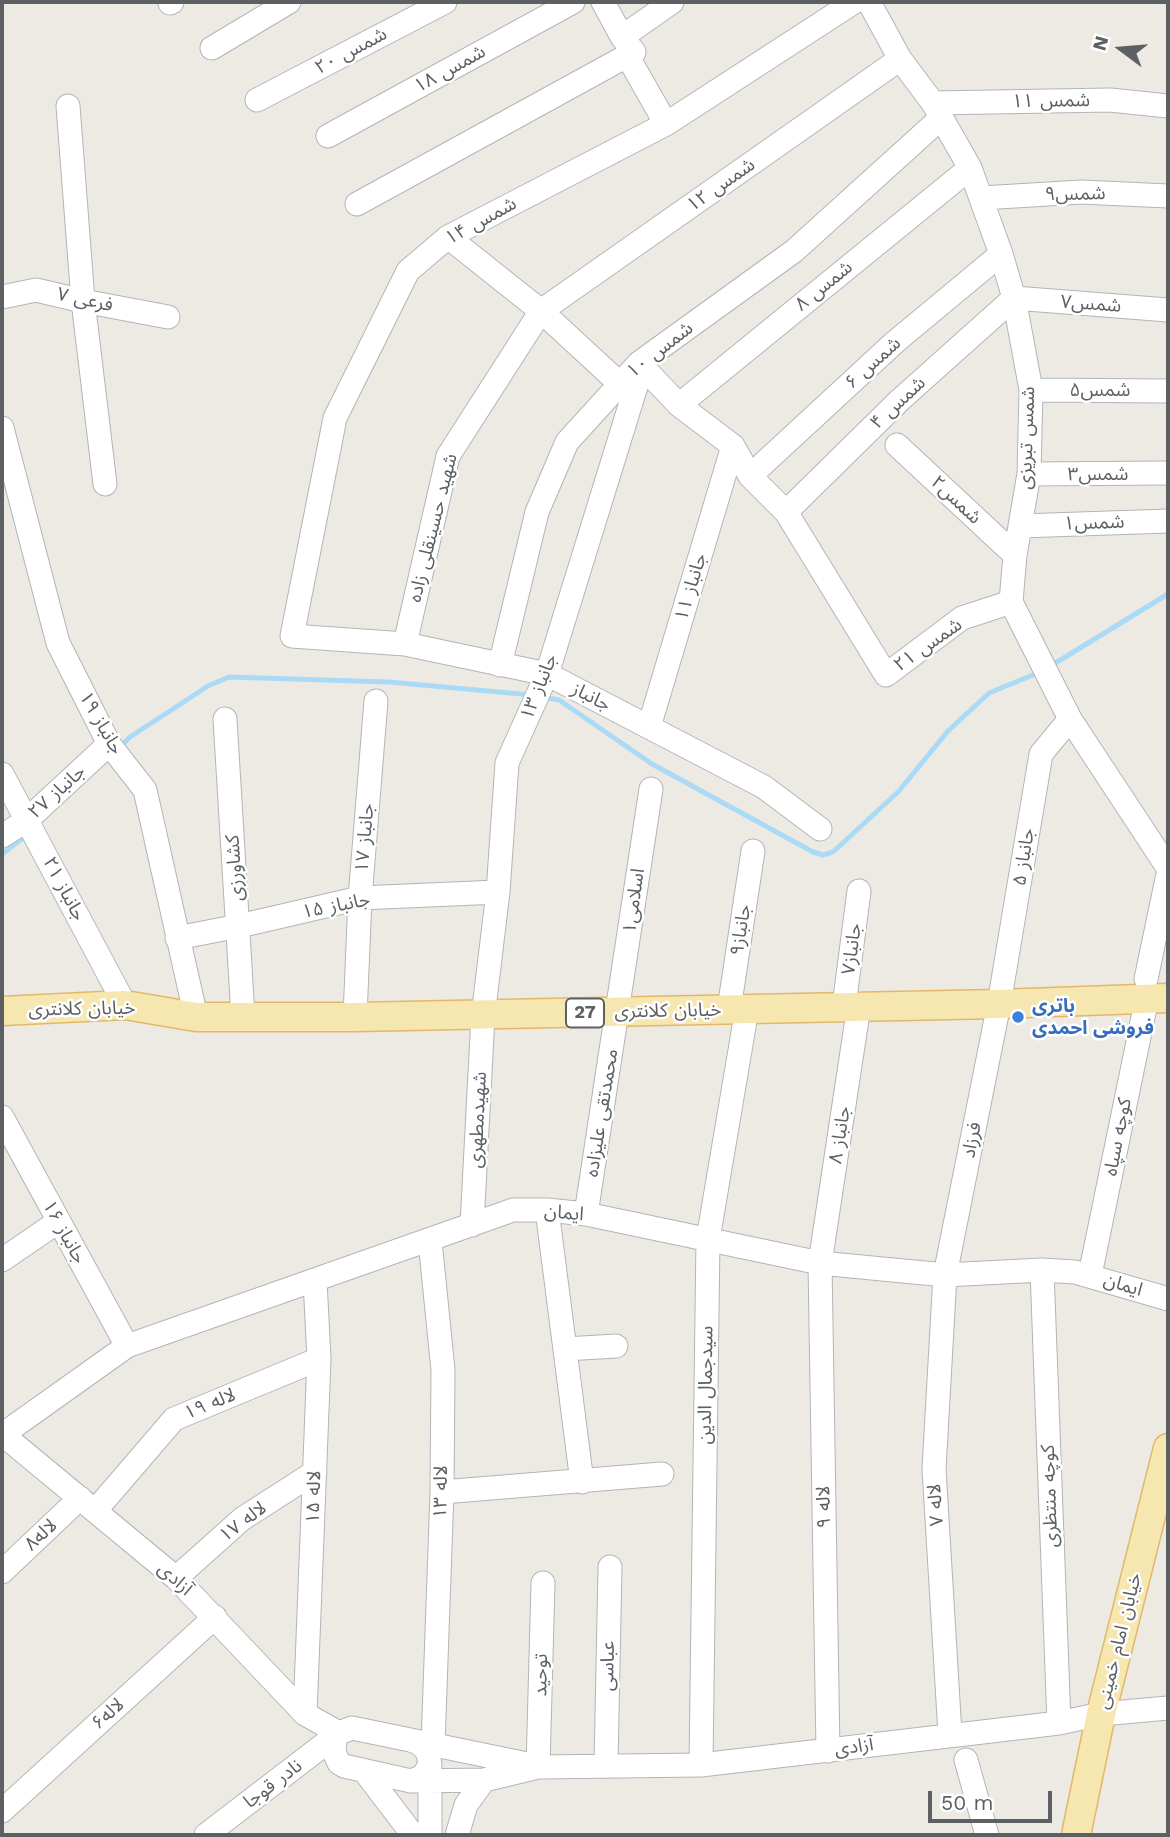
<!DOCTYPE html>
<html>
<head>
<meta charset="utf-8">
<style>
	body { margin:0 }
	#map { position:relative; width:1170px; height:1837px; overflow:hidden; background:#edeae4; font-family:"Work Sans",sans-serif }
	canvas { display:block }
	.frame { position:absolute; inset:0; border:4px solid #5c6063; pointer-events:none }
	.north { position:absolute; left:1086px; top:14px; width:70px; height:70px; -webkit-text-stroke:5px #fff; paint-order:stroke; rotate:286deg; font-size:19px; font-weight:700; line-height:28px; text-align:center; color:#5c6063 }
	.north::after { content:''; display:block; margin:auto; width:24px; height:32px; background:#5c6063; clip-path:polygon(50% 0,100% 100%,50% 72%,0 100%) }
	.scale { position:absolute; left:928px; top:1791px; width:124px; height:32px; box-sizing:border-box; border:4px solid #5c6063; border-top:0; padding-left:9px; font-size:21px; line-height:24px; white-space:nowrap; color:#5c6063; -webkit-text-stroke:5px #fff; paint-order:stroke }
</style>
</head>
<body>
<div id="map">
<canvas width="1170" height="1837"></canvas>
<div class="frame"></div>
<div class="north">N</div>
<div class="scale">50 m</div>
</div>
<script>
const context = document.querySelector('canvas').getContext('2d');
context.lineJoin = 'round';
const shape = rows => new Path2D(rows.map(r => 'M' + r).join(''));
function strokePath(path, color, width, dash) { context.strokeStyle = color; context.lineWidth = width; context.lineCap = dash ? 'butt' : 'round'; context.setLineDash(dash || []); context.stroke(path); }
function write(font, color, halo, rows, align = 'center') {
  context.font = font + ' "Work Sans","Noto Sans Arabic",sans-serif'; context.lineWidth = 5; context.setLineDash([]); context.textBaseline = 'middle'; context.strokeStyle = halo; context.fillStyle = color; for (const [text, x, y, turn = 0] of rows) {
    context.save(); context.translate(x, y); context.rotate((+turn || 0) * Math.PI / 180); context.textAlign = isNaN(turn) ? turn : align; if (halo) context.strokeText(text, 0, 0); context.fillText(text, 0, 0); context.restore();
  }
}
const stream = shape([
	[1049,667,1168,594],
	[541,697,559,700,652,764,813,852,823,855,833,852,898,792,948,731,989,693,1040,672],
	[119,748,130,737,208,686,229,677,389,682,532,695],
	[2,854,28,834]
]);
const minor = shape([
	[869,2,900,59,933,103,970,168,1001,254,1014,298,1031,390,1029,474,1015,555,1011,602,1070,719,1168,868],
	[170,3,172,2],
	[622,37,672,2],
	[212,48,289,2],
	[628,57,666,124],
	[257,100,445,2],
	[933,103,1110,100,1168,106],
	[68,106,83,301,105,484],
	[328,136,573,2],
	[982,198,1081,192,1168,196],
	[357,204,634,52,622,37,603,2],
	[448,237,541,311,619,383],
	[2,297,36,290,83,301,168,317],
	[639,363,679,405,733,446,750,476,786,512,886,675,962,618,1011,602],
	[1031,390,1168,391],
	[679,405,970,168],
	[2,428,58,643,109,744,145,790,196,1017],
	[897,445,1015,555],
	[1029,474,1168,473],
	[750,476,895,342,1001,254],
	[786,512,900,400,1014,298,1168,310],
	[1020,526,1168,521],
	[405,644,448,456,541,311,900,59],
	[500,665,537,512,567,442,639,363,794,251,941,118],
	[225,719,243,1016],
	[649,727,733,446],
	[2,774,125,1005],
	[820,829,764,787,547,674,405,644,292,636,335,418,408,271,448,237,666,124,854,2],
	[2,836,27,820,109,744],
	[177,938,239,926,360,898,498,892],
	[1146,979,1168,874],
	[844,1006,859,891],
	[729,1009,753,851],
	[355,1017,360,898,376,701],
	[2,1117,127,1346],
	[547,1210,582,1482],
	[586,1214,651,789],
	[472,1225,483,1016,498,892,507,763,547,674,642,367],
	[430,1241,443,1370,442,1492,433,1745],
	[2,1260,59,1221],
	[1042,1270,1059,1723],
	[1090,1275,1147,998],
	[565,1349,616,1346],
	[2,1434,176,1578,305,1714,339,1733,206,1835],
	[2,1435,127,1346,513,1210,547,1210,586,1214,820,1263,945,1275,1042,1270,1075,1272,1168,1299],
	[442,1492,662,1474],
	[95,1511,174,1419,319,1359],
	[2,1572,80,1498],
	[176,1578,242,1519,315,1472],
	[305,1714,319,1359,315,1280],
	[950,1734,934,1469,945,1275,999,1004,1041,754,1070,719],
	[413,1741,419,1743,428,1752,430,1765,423,1776,411,1781,344,1766,339,1763,334,1752,335,1739,339,1733,352,1728,532,1765],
	[828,1751,820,1263,859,1006],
	[966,1760,987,1835],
	[606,1765,610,1567],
	[701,1765,708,1239,747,1009],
	[538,1767,543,1583],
	[365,1772,413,1835],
	[411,1781,484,1780,538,1767,701,1765,1059,1723,1101,1714,1168,1708],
	[2,1811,215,1617],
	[430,1835,430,1768],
	[457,1835,466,1805,484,1780]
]);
const major = shape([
	[2,1011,125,1005,196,1017,355,1017,999,1004,1168,998],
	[1076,1835,1101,1714,1168,1448]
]);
const markers = [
	[1018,1017,7,"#3f7fe0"]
];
const shields = [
	[585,1013,38]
];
const shieldNames = [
	["27",585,1013]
];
const streetNames = [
	["شمس ۲۰",351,51,-28],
	["شمس ۱۸",450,69,-29],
	["شمس ۱۱",1051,101,-1],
	["شمس ۱۲",721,185,-35],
	["شمس۹",1075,194,-1],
	["شمس ۱۴",481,221,-29],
	["شمس ۸",824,286,-39],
	["فرعی ۷",85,300,12],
	["شمس۷",1091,304,4],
	["شمس ۱۰",660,350,-38],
	["شمس ۶",873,363,-42],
	["شمس۵",1100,390],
	["شمس ۴",898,403,-43],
	["شمس تبریزی",1027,438,-88],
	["شمس۳",1098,474],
	["شمس۲",956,500,43],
	["شمس۱",1094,523,-2],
	["شهید حسینقلی زاده",433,528,-76],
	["جانباز ۱۱",691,587,-73],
	["شمس ۲۱",928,645,-35],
	["جانباز ۱۳",539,687,-68],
	["جانباز",591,697,27],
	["جانباز ۱۹",101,723,60],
	["جانباز ۲۷",57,792,-42],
	["جانباز ۱۷",365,838,-85],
	["جانباز ۵",1024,857,-81],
	["کشاورزی",235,868,-94],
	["جانباز ۲۱",64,889,62],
	["اسلامی۱",634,901,-82],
	["جانباز ۱۵",336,906,-11],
	["جانباز۹",741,930,-81],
	["جانباز۷",852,949,-82],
	["خیابان کلانتری",82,1009,-1],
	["خیابان کلانتری",668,1011,-1],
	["محمدتقی علیزاده",602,1113,-81],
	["شهیدمطهری",478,1120,-87],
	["جانباز ۸",840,1135,-81],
	["کوچه سپاه",1118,1137,-79],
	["فرزاد",972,1140,-79],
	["ایمان",564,1213,5],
	["جانباز ۱۶",64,1232,61],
	["ایمان",1123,1285,17],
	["سیدجمال الدین",706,1385,-89],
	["لاله ۱۹",210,1404,-22],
	["لاله ۱۳",441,1492,-89],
	["کوچه منتظری",1050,1496,-92],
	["لاله ۱۵",314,1497,-88],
	["لاله ۷",936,1505,-94],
	["لاله ۹",824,1507,-91],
	["لاله ۱۷",243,1522,-37],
	["لاله۸",41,1535,-43],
	["آزادی",175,1579,42],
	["خیابان امام خمینی",1119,1641,-76],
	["عباسی",608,1666,-89],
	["توحید",541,1675,-89],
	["لاله۶",108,1714,-42],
	["آزادی",854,1747,-8],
	["نادر قوجا",273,1784,-37]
];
const shopNames = [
	["باتری",1032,1006],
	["فروشی احمدی",1032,1028]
];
strokePath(stream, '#abdaf6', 5);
strokePath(minor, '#b1b5b8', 25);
strokePath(major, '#e2b868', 31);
strokePath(minor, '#fff', 23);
strokePath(major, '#f6e6b0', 28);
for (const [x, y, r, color] of markers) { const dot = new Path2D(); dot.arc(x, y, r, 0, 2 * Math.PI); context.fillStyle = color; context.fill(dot); strokePath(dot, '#fff', 2.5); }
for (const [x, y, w] of shields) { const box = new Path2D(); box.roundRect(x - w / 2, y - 14.5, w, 29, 5); context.fillStyle = '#fff'; context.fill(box); strokePath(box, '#5c6063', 2); }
write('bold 18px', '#5c6063', null, shieldNames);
write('19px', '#5c6063', '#fff', streetNames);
write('bold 19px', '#366cbe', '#fff', shopNames, 'left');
</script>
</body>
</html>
